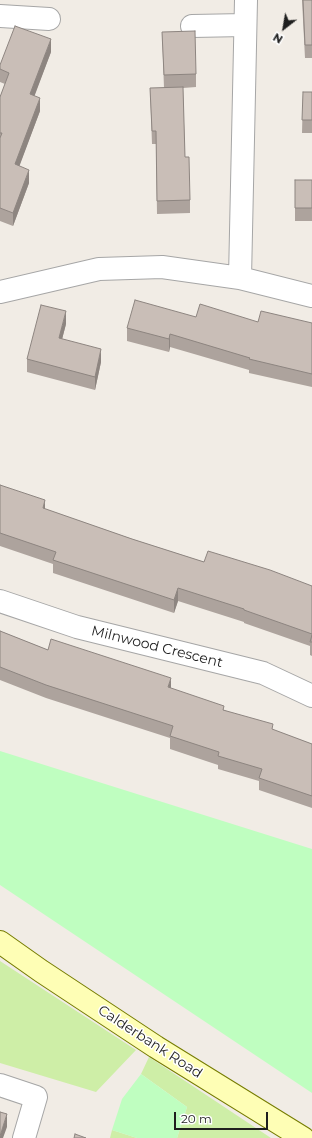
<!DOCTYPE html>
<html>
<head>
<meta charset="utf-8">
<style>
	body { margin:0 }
	#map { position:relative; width:312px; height:1138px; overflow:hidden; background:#f1ece5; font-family:Montserrat,sans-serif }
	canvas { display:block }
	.north { position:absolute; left:264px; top:8px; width:40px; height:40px; -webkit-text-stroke:3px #fff; paint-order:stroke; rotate:211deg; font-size:11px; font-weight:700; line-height:16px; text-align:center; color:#1f1f1f }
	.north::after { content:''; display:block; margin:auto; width:14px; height:18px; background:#1f1f1f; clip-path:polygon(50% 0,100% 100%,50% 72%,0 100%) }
	.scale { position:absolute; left:174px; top:1112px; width:94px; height:18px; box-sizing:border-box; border:2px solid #1f1f1f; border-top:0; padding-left:5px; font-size:12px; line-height:14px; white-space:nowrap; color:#1f1f1f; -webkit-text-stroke:3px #fff; paint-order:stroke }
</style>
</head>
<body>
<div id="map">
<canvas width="312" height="1138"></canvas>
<div class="north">N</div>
<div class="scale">20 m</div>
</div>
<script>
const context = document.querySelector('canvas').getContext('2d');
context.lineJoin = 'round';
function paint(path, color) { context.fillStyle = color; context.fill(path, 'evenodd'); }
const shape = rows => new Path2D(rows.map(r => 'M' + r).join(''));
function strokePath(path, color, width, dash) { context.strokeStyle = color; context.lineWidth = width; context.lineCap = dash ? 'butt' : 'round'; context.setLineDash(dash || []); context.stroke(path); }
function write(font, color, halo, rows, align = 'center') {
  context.font = font + ' Montserrat,sans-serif'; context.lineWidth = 3; context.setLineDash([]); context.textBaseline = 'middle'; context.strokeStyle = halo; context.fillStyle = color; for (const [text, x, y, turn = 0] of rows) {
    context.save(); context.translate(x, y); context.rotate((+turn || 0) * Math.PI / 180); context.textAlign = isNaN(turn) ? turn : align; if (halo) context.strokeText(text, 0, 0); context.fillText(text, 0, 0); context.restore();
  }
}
const grass = shape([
	[0,961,136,1050,96,1092,0,1063],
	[149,1057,271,1138,177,1138,187,1107,141,1074],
	[112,1130,137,1138,110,1138]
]);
const park = shape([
	[0,751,312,849,312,1093,0,885],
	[141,1074,187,1107,177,1138,137,1138,112,1130,122,1099]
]);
const street = shape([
	[0,16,49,19],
	[192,26,245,25],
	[240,278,246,0],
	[0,292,99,269,162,267,240,278,312,296],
	[0,601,77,627,263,673,312,696],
	[0,1085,36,1097,24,1138]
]);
const secondary = shape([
	[0,942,41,971,156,1047,303,1138]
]);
const wall = shape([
	[302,0,312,0,312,58,305,58],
	[162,32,196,74,196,87,183,88,185,157,190,200,190,213,157,214,156,144,152,144,150,88,164,88],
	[51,52,34,96,40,111,19,166,29,183,13,226,0,221,0,97,5,84,0,82,0,65],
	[303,92,312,92,312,133,302,133],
	[295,180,312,180,312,221,295,221],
	[196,317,258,322,312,323,312,387,249,373,249,370,170,347,169,352,127,341,127,328],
	[66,324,62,339,101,362,95,390,27,372,27,359],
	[0,485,45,509,132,539,204,562,312,586,312,656,310,655,310,646,244,623,244,622,178,601,174,613,53,573,53,564,0,546],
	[0,631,48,650,171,688,273,730,312,744,312,808,259,790,259,781,218,769,218,765,170,749,170,738,46,698,0,680]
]);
const shadedWall = shape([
	[51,39,51,52,30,108,30,94],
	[40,98,40,111,15,178,15,164],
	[29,170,29,183,13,226,13,213],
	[66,311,66,324,59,351,59,338],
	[170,334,170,347,169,352,169,339],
	[101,349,101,362,95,390,95,377],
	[45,500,45,514,43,508],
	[178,588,178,601,174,613,174,600],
	[171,678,171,691,168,687],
	[7,1114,7,1127,3,1138,0,1138,0,1136]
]);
const building = shape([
	[303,0,312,0,312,45,305,45,303,0],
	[15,26,51,39,30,94,40,98,15,164,29,170,13,213,0,208,0,138,2,133,0,133,0,97,9,73,0,69,0,65,15,26],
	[195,31,196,74,164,75,162,32,195,31],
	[183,87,185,157,189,157,190,200,157,201,156,131,152,131,150,88,183,87],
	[303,92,312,92,312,120,302,120,303,92],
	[295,180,312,180,312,208,295,208,295,180],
	[135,300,196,317,200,304,258,322,261,311,312,323,312,374,249,359,250,358,170,334,169,339,127,328,135,300],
	[41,305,66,311,59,338,101,349,95,377,27,359,41,305],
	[0,485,45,500,43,508,132,539,204,562,208,551,270,570,312,586,312,634,244,610,244,609,178,588,174,600,53,560,56,552,0,533,0,485],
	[0,631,48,650,51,639,171,678,168,687,224,706,223,710,273,724,272,729,312,744,312,796,259,778,262,769,218,756,219,752,170,736,173,726,46,685,0,667,0,631],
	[312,635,312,642,310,642,312,635],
	[0,1112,7,1114,0,1136,0,1112],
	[75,1134,86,1138,74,1138,75,1134]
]);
const streetNames = [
	["Milnwood Crescent",157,647,14],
	["Calderbank Road",150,1042,33]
];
paint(grass, '#ceeea7');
paint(park, '#bffec0');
strokePath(street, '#a6a6a6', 24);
strokePath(secondary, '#767c00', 24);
strokePath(street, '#fff', 22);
strokePath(secondary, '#fefeb5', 22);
paint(wall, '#ada39d');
paint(shadedWall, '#8d8580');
paint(building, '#c9beb7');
strokePath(building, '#8d8580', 1);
write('14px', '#1f1f1f', '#fff', streetNames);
</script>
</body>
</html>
